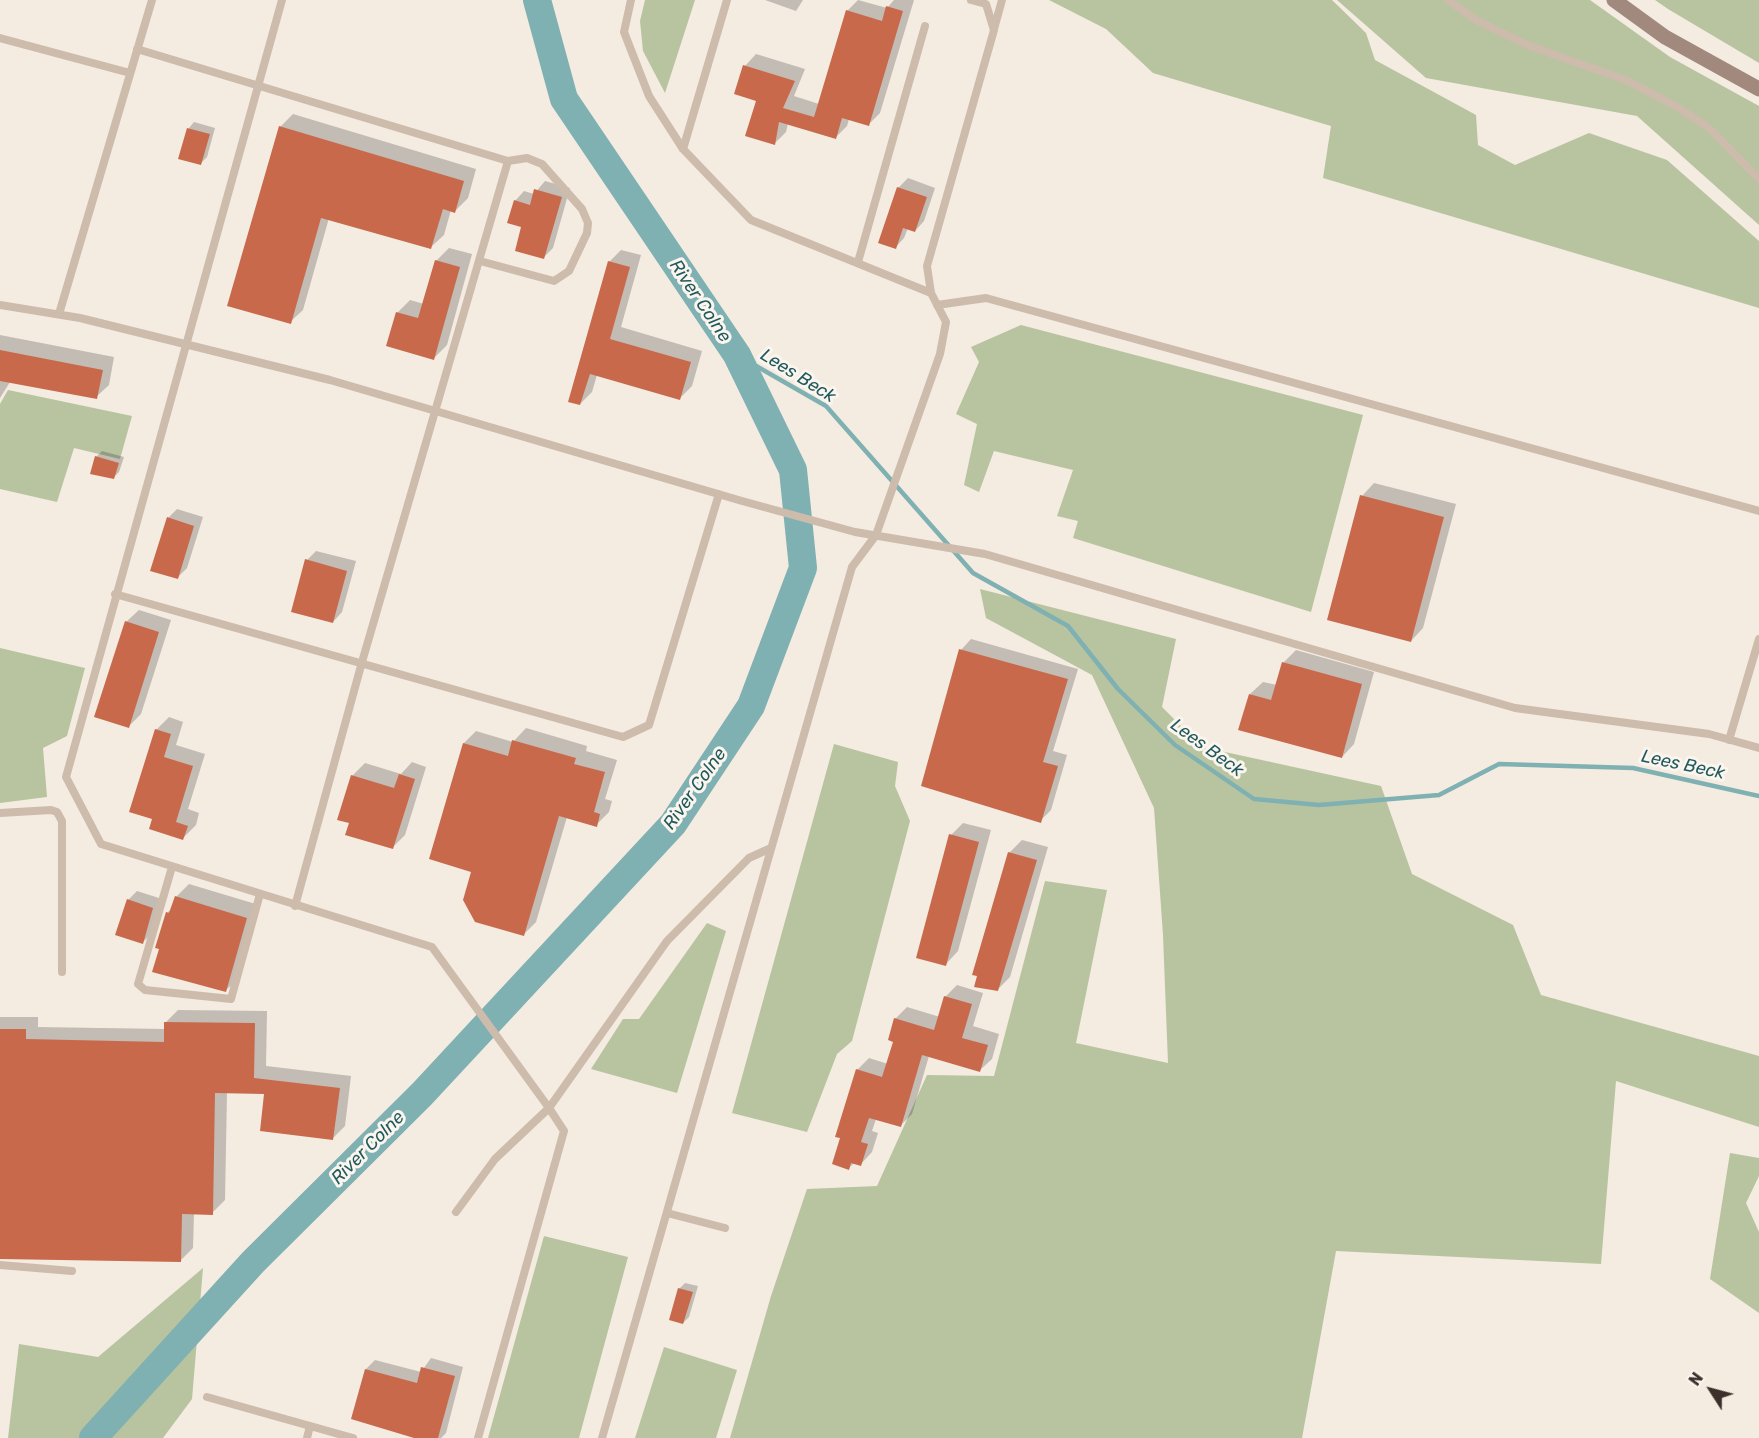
<!DOCTYPE html>
<html>
<head>
<meta charset="utf-8">
<style>
	body { margin:0 }
	#map { position:relative; width:1759px; height:1438px; overflow:hidden; background:#f4ebe1; font-family:Rubik,sans-serif }
	canvas { display:block }
	.north { position:absolute; left:1681px; top:1360px; width:60px; height:60px; -webkit-text-stroke:4px #fbf5ee; paint-order:stroke; rotate:306deg; font-size:16px; font-weight:700; line-height:24px; text-align:center; color:#3b302b }
	.north::after { content:''; display:block; margin:auto; width:21px; height:27px; background:#3b302b; clip-path:polygon(50% 0,100% 100%,50% 72%,0 100%) }
</style>
</head>
<body>
<div id="map">
<canvas width="1759" height="1438"></canvas>
<div class="north">N</div>
</div>
<script>
const context = document.querySelector('canvas').getContext('2d');
context.lineJoin = 'round';
function paint(path, color) { context.fillStyle = color; context.fill(path, 'evenodd'); }
const shape = rows => new Path2D(rows.map(r => 'M' + r).join(''));
function strokePath(path, color, width, dash) { context.strokeStyle = color; context.lineWidth = width; context.lineCap = dash ? 'butt' : 'round'; context.setLineDash(dash || []); context.stroke(path); }
function write(font, color, halo, rows, align = 'center') {
  context.font = font + ' Rubik,sans-serif'; context.lineWidth = 6; context.setLineDash([]); context.textBaseline = 'middle'; context.strokeStyle = halo; context.fillStyle = color; for (const [text, x, y, turn = 0] of rows) {
    context.save(); context.translate(x, y); context.rotate((+turn || 0) * Math.PI / 180); context.textAlign = isNaN(turn) ? turn : align; if (halo) context.strokeText(text, 0, 0); context.fillText(text, 0, 0); context.restore();
  }
}
const green = shape([
	[645,0,695,0,665,93,643,51,640,21],
	[1049,0,1332,0,1366,33,1375,60,1476,115,1478,145,1515,165,1589,133,1667,160,1759,241,1759,308,1323,178,1331,126,1153,73,1106,29],
	[1337,0,1590,0,1670,57,1759,106,1759,225,1637,116,1426,78],
	[1655,0,1759,0,1759,63,1668,9],
	[1021,325,1363,415,1311,612,1073,538,1078,521,1057,516,1073,470,994,451,979,492,964,485,977,424,956,414,979,362,971,347],
	[8,390,132,416,120,459,74,448,57,502,0,489,0,404],
	[980,589,1176,639,1162,707,1202,747,1381,786,1412,874,1513,925,1541,995,1759,1056,1759,1127,1616,1081,1601,1264,1336,1251,1302,1438,730,1438,771,1296,807,1189,877,1186,927,1075,994,1076,1045,881,1107,890,1076,1043,1168,1063,1163,935,1154,808,1092,675,986,618],
	[0,648,85,668,67,736,43,748,47,797,0,803],
	[834,744,898,762,895,786,910,821,852,1041,837,1054,807,1132,732,1113],
	[707,923,726,931,677,1093,591,1069,623,1019,639,1019],
	[1730,1153,1759,1158,1759,1176,1746,1203,1759,1232,1759,1313,1710,1279],
	[544,1236,628,1257,579,1438,488,1438],
	[203,1268,192,1399,163,1438,8,1438,19,1344,98,1357],
	[664,1347,737,1370,716,1438,635,1438]
]);
const shadow = shape([
	[765,0,803,0,796,11],
	[858,0,887,8,894,0,914,0,880,113,868,125,849,119,847,126,835,138,788,123,786,132,774,144,745,66,756,54,805,69,794,96,819,104,847,11],
	[293,114,476,169,468,198,455,211,451,210,444,235,431,247,329,218,303,310,290,322,280,127],
	[194,122,215,128,207,157,201,163,180,158,189,128],
	[908,178,935,188,924,221,915,231,908,228,904,238,895,248,898,188],
	[545,181,570,188,553,248,544,257,523,226,515,201,524,191,534,194],
	[449,248,472,254,447,345,434,358,397,313,410,300,424,304,436,261],
	[621,250,641,255,621,327,702,351,692,386,680,398,597,375,592,392,580,404,609,262],
	[0,335,114,357,109,385,96,397,10,382,0,398],
	[102,451,124,457,119,472,113,478,96,457],
	[1374,483,1456,504,1423,628,1411,641,1362,496],
	[177,509,203,517,187,568,177,578,168,518],
	[316,551,356,561,342,612,333,622,307,560],
	[139,610,171,620,141,714,128,727,126,622],
	[971,639,1078,669,1053,751,1067,755,1051,810,1040,821,961,650],
	[1296,650,1374,672,1354,744,1342,757,1250,694,1263,682,1277,685,1283,663],
	[169,717,183,722,176,745,205,754,188,809,199,813,196,825,183,838,154,818,156,730],
	[526,728,587,746,586,751,617,760,605,799,612,801,609,812,596,825,567,817,536,922,524,934,473,871,464,743,476,731,513,742],
	[412,762,426,767,405,835,392,848,352,776,365,763,401,774],
	[963,823,991,830,958,951,946,964,951,835],
	[1022,840,1048,847,1010,977,997,990,1009,853],
	[189,884,259,905,239,978,226,990,167,913,173,907,176,897],
	[137,891,162,899,152,933,143,942,128,900],
	[957,985,983,993,973,1026,999,1034,992,1059,980,1070,929,1056,912,1114,900,1126,876,1119,872,1131,878,1133,872,1152,861,1164,855,1162,849,1168,857,1070,869,1058,888,1064,894,1041,895,1019,907,1007,940,1017,945,997],
	[178,1010,267,1011,266,1066,351,1076,345,1126,333,1138,266,1092,227,1092,225,1200,212,1213,194,1213,193,1248,181,1260,0,1257,0,1017,38,1017,38,1027,166,1029,166,1022],
	[685,1283,698,1286,689,1317,683,1323,679,1289],
	[431,1358,463,1367,446,1433,441,1438,422,1438,366,1369,375,1360,421,1372]
]);
const stream = shape([
	[737,355,826,406,973,573,1068,626,1118,689,1175,745,1254,799,1319,805,1439,795,1499,764,1633,768,1759,796]
]);
const river = shape([
	[93,1438,253,1262,422,1094,673,824,751,706,803,568,793,470,737,355,564,99,537,0]
]);
const building = shape([
	[886,6,903,11,869,126,842,118,836,139,779,122,775,145,745,136,756,101,734,94,743,65,795,81,783,108,814,117,846,10,882,21],
	[279,126,464,181,455,213,443,209,431,249,321,218,291,324,227,306],
	[187,128,210,134,201,165,178,159],
	[897,187,927,197,915,232,903,228,896,249,878,243],
	[534,189,562,197,544,259,515,251,521,227,507,223,514,200,530,205],
	[435,260,460,267,434,360,386,346,396,312,418,318],
	[608,261,630,267,610,339,691,362,680,400,590,374,580,405,568,402],
	[0,350,103,370,97,399,0,381],
	[95,456,119,463,114,479,90,474],
	[1360,495,1444,517,1411,642,1327,620],
	[167,517,194,526,178,579,150,571],
	[305,559,347,571,333,623,291,612],
	[125,621,159,632,129,728,94,717],
	[959,649,1068,679,1043,762,1058,766,1041,823,921,786],
	[1282,662,1362,684,1342,758,1238,730,1249,694,1271,700],
	[155,729,171,734,164,757,193,766,176,822,188,826,183,840,149,829,152,819,129,812],
	[512,740,576,758,574,764,605,772,594,812,600,814,597,827,559,816,524,936,475,922,463,900,471,872,429,859,463,743,508,756],
	[399,774,415,779,393,849,345,835,349,823,337,820,351,775,394,788],
	[949,834,979,842,946,966,916,958],
	[1008,852,1037,860,998,991,974,987,977,976,972,975],
	[175,896,247,918,226,992,152,972,159,949,155,948,166,912,169,913],
	[127,899,153,908,143,944,115,935],
	[944,996,972,1004,962,1038,988,1045,980,1072,922,1055,901,1127,869,1118,861,1142,868,1144,861,1166,851,1163,849,1170,832,1164,840,1138,835,1137,856,1069,882,1077,893,1042,888,1040,894,1018,934,1030],
	[164,1022,255,1023,254,1078,340,1088,333,1140,260,1131,264,1094,215,1093,213,1215,182,1214,181,1262,0,1259,0,1029,26,1029,26,1039,164,1042],
	[678,1288,693,1292,683,1324,669,1320],
	[421,1367,455,1376,438,1438,414,1438,351,1419,365,1369,417,1383]
]);
const lane = shape([
	[282,0,66,777,101,844,432,947,549,1108,495,1159,456,1212],
	[1448,0,1476,20,1525,44,1628,81,1679,108,1709,128,1759,179],
	[994,29,1002,0],
	[0,38,130,73],
	[137,49,508,161,362,662,295,906],
	[683,149,727,0],
	[480,261,554,281,569,271,587,233,588,223,582,209,542,164,527,158,508,161],
	[858,262,925,26],
	[931,293,927,266,994,30,986,4,971,0],
	[0,305,80,318,330,380,742,501,855,532,985,554,1515,708,1709,734,1759,748],
	[937,305,986,298,1759,511],
	[59,314,152,0],
	[115,594,623,737,649,725,719,494],
	[1729,740,1759,639],
	[0,813,51,810,57,812,62,821,62,972],
	[172,867,138,984,145,990,231,999,260,894],
	[667,1213,725,1228],
	[0,1265,72,1271],
	[207,1397,353,1438],
	[307,1438,310,1426],
	[478,1438,564,1131,549,1108,667,941,749,858,771,848],
	[602,1438,852,567,876,535,940,354,946,322,931,293,751,220,683,149,649,96,624,32,631,0]
]);
const secondary = shape([
	[1614,0,1665,37,1759,89]
]);
const waterNames = [
	["River Colne",700,301,56],
	["Lees Beck",798,376,32],
	["Lees Beck",1207,748,36],
	["Lees Beck",1683,765,12],
	["River Colne",695,789,-55],
	["River Colne",368,1148,-45]
];
paint(green, '#b8c4a0');
paint(shadow, '#0003');
strokePath(stream, '#7fb0b2', 4.5);
strokePath(river, '#7fb0b2', 28);
paint(building, '#c8694b');
strokePath(lane, '#cdbbac', 8);
strokePath(secondary, '#a18a7d', 15);
write('italic 18px', '#1f5a5e', '#fbf5ee', waterNames);
</script>
</body>
</html>
